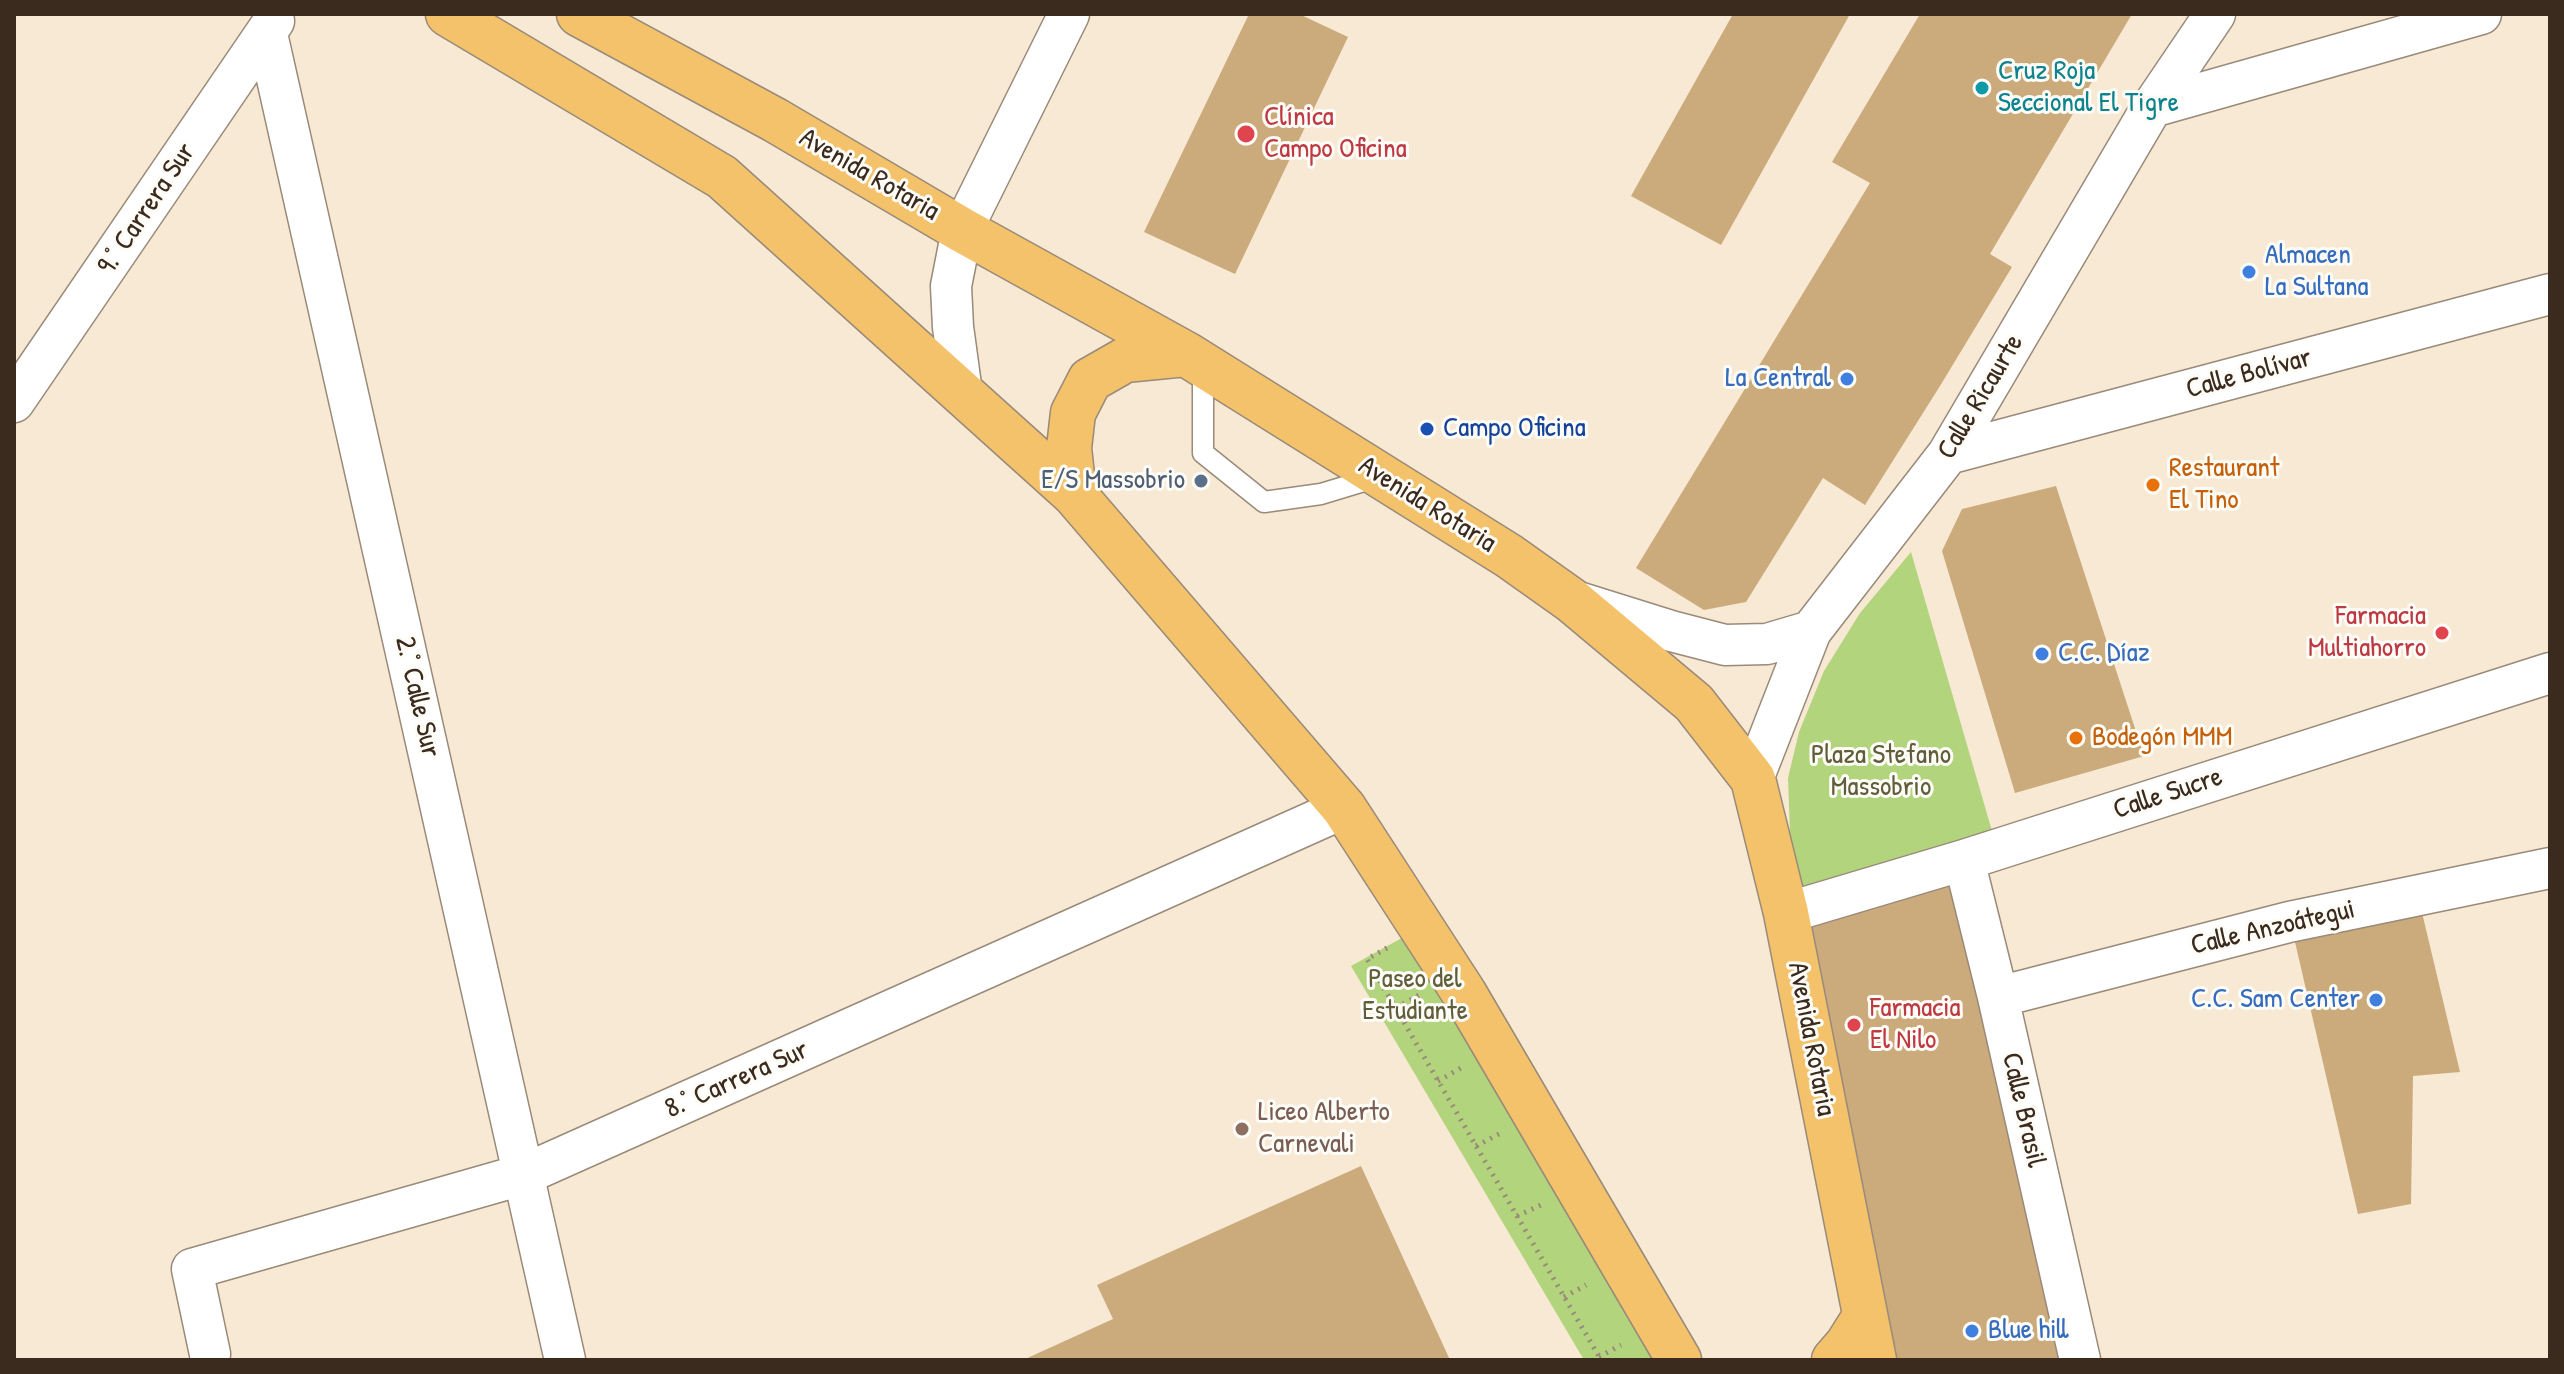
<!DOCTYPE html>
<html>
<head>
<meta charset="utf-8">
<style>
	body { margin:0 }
	#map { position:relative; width:2564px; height:1374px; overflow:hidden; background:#f7e9d4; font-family:"Patrick Hand",sans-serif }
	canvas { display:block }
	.frame { position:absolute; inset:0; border:16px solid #3b2a1e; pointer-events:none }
</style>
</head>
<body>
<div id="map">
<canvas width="2564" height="1374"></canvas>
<div class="frame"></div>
</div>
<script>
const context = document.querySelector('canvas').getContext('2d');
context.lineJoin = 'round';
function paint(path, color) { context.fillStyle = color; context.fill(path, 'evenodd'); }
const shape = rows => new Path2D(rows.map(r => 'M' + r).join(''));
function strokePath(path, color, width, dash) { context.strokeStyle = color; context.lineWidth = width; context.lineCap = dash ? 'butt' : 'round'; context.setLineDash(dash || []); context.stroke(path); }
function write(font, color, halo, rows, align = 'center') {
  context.font = font + ' "Patrick Hand",sans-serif'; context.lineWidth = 6; context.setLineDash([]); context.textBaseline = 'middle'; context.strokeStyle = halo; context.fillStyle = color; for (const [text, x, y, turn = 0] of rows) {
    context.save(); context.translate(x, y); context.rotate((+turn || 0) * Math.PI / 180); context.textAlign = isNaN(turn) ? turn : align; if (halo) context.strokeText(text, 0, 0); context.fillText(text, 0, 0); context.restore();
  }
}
const green = shape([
	[1911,552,1992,831,1804,890,1790,834,1788,778,1799,732,1824,671,1860,613],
	[1420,928,1672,1360,1584,1360,1351,966]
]);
const building = shape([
	[1249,14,1299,14,1348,37,1235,274,1144,232],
	[1733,14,1850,14,1721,245,1631,196],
	[1920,14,2132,14,1990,254,2012,267,1940,386,1865,505,1823,478,1746,602,1704,610,1636,568,1870,183,1832,162],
	[2056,486,2144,756,2015,793,1942,551,1962,509],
	[1956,874,2065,1360,1892,1360,1809,921],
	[2419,900,2460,1072,2413,1076,2411,1204,2358,1214,2292,929],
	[1361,1166,1450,1360,1023,1360,1113,1319,1097,1285]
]);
const path = shape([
	[1387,948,1367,959,1601,1360],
	[1396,1008,1419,995],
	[1438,1081,1461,1068],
	[1476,1146,1499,1134],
	[1517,1216,1541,1205],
	[1564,1297,1586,1285],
	[1599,1357,1621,1345]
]);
const service = shape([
	[1203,364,1203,453,1264,502,1321,494,1377,477]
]);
const minor = shape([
	[267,34,565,1360],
	[2152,107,2481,14],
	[962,393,953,327,951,286,962,230,1069,14],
	[14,402,274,21],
	[1948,454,2550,294],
	[1575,601,1671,631,1725,645,1767,644,1811,631],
	[1753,779,1811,631,1948,454,2152,107,2215,14],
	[1964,860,1998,997,2080,1360],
	[1786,913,1964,860,2550,673],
	[1998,997,2289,922,2550,868],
	[210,1354,192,1269,525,1174,1344,808]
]);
const trunk = shape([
	[448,14,722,177,1074,494,1344,808,1464,993,1679,1360],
	[579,14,775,120,962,230,1186,354,1509,556,1571,600,1694,703,1753,779,1786,913,1874,1360],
	[1074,494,1069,448,1073,413,1090,380,1125,360,1186,354],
	[1834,1360,1847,1345,1864,1318]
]);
const markers = [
	[1982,88,8,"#0f9aa8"],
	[1246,134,10,"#e0444e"],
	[2249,272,8,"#3f7fe0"],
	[1847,379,8,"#3f7fe0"],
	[1427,429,8,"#1a4fb4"],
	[1201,481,8,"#5c6f8a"],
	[2153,485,8,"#e8710a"],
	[2442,633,8,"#e0444e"],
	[2042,654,8,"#3f7fe0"],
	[2076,738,8,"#e8710a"],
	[2376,1000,8,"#3f7fe0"],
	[1854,1025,8,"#e0444e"],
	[1242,1129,8,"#8d6e63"],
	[1972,1331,8,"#3f7fe0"]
];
const cultureNames = [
	["Cruz Roja",1998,72],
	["Seccional El Tigre",1998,104]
];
const healthNames = [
	["Clínica",1264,118],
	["Campo Oficina",1264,150],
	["Farmacia",2426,617,"right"],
	["Multiahorro",2426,649,"right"],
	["Farmacia",1870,1009],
	["El Nilo",1870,1041]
];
const streetNames = [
	["Avenida Rotaria",869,175,30],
	["9.° Carrera Sur",147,209,-56],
	["Calle Bolívar",2249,374,-15],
	["Calle Ricaurte",1981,397,-59],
	["Avenida Rotaria",1427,505,32],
	["2.° Calle Sur",417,697,77],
	["Calle Sucre",2168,794,-18],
	["Calle Anzoátegui",2273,928,-13],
	["Avenida Rotaria",1811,1039,79],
	["8.° Carrera Sur",737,1080,-24],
	["Calle Brasil",2023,1110,77]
];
const shopNames = [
	["Almacen",2265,256],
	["La Sultana",2265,288],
	["La Central",1831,379,"right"],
	["C.C. Díaz",2058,654],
	["C.C. Sam Center",2360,1000,"right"],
	["Blue hill",1988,1331]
];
const transitNames = [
	["Campo Oficina",1443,429]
];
const foodNames = [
	["Restaurant",2169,469],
	["El Tino",2169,501],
	["Bodegón MMM",2092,738]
];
const serviceNames = [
	["E/S Massobrio",1185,481]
];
const parkNames = [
	["Plaza Stefano",1881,756],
	["Massobrio",1881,788],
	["Paseo del",1415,980],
	["Estudiante",1415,1012]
];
const educationNames = [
	["Liceo Alberto",1258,1113],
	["Carnevali",1258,1145]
];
paint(green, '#b2d47c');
paint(building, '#cbaa7c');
strokePath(service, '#998a79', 23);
strokePath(minor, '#998a79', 43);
strokePath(trunk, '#998a79', 47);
strokePath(path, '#998a79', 5, [2, 6]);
strokePath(service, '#fff', 20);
strokePath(minor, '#fff', 40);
strokePath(trunk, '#f3c26a', 44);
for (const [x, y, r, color] of markers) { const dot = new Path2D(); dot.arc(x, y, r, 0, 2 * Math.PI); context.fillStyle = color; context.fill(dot); strokePath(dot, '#fdfcf7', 3); }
write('28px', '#0d838f', '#fdfcf7', cultureNames, 'left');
write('28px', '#be3a42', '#fdfcf7', healthNames, 'left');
write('28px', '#3b2a1e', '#fdfcf7', streetNames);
write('28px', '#366cbe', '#fdfcf7', shopNames, 'left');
write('28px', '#164399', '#fdfcf7', transitNames, 'left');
write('28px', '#c56008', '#fdfcf7', foodNames, 'left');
write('28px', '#4e5e75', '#fdfcf7', serviceNames, 'right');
write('28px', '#5f5d3a', '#fdfcf7', parkNames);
write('28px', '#785e54', '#fdfcf7', educationNames, 'left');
</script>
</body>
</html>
